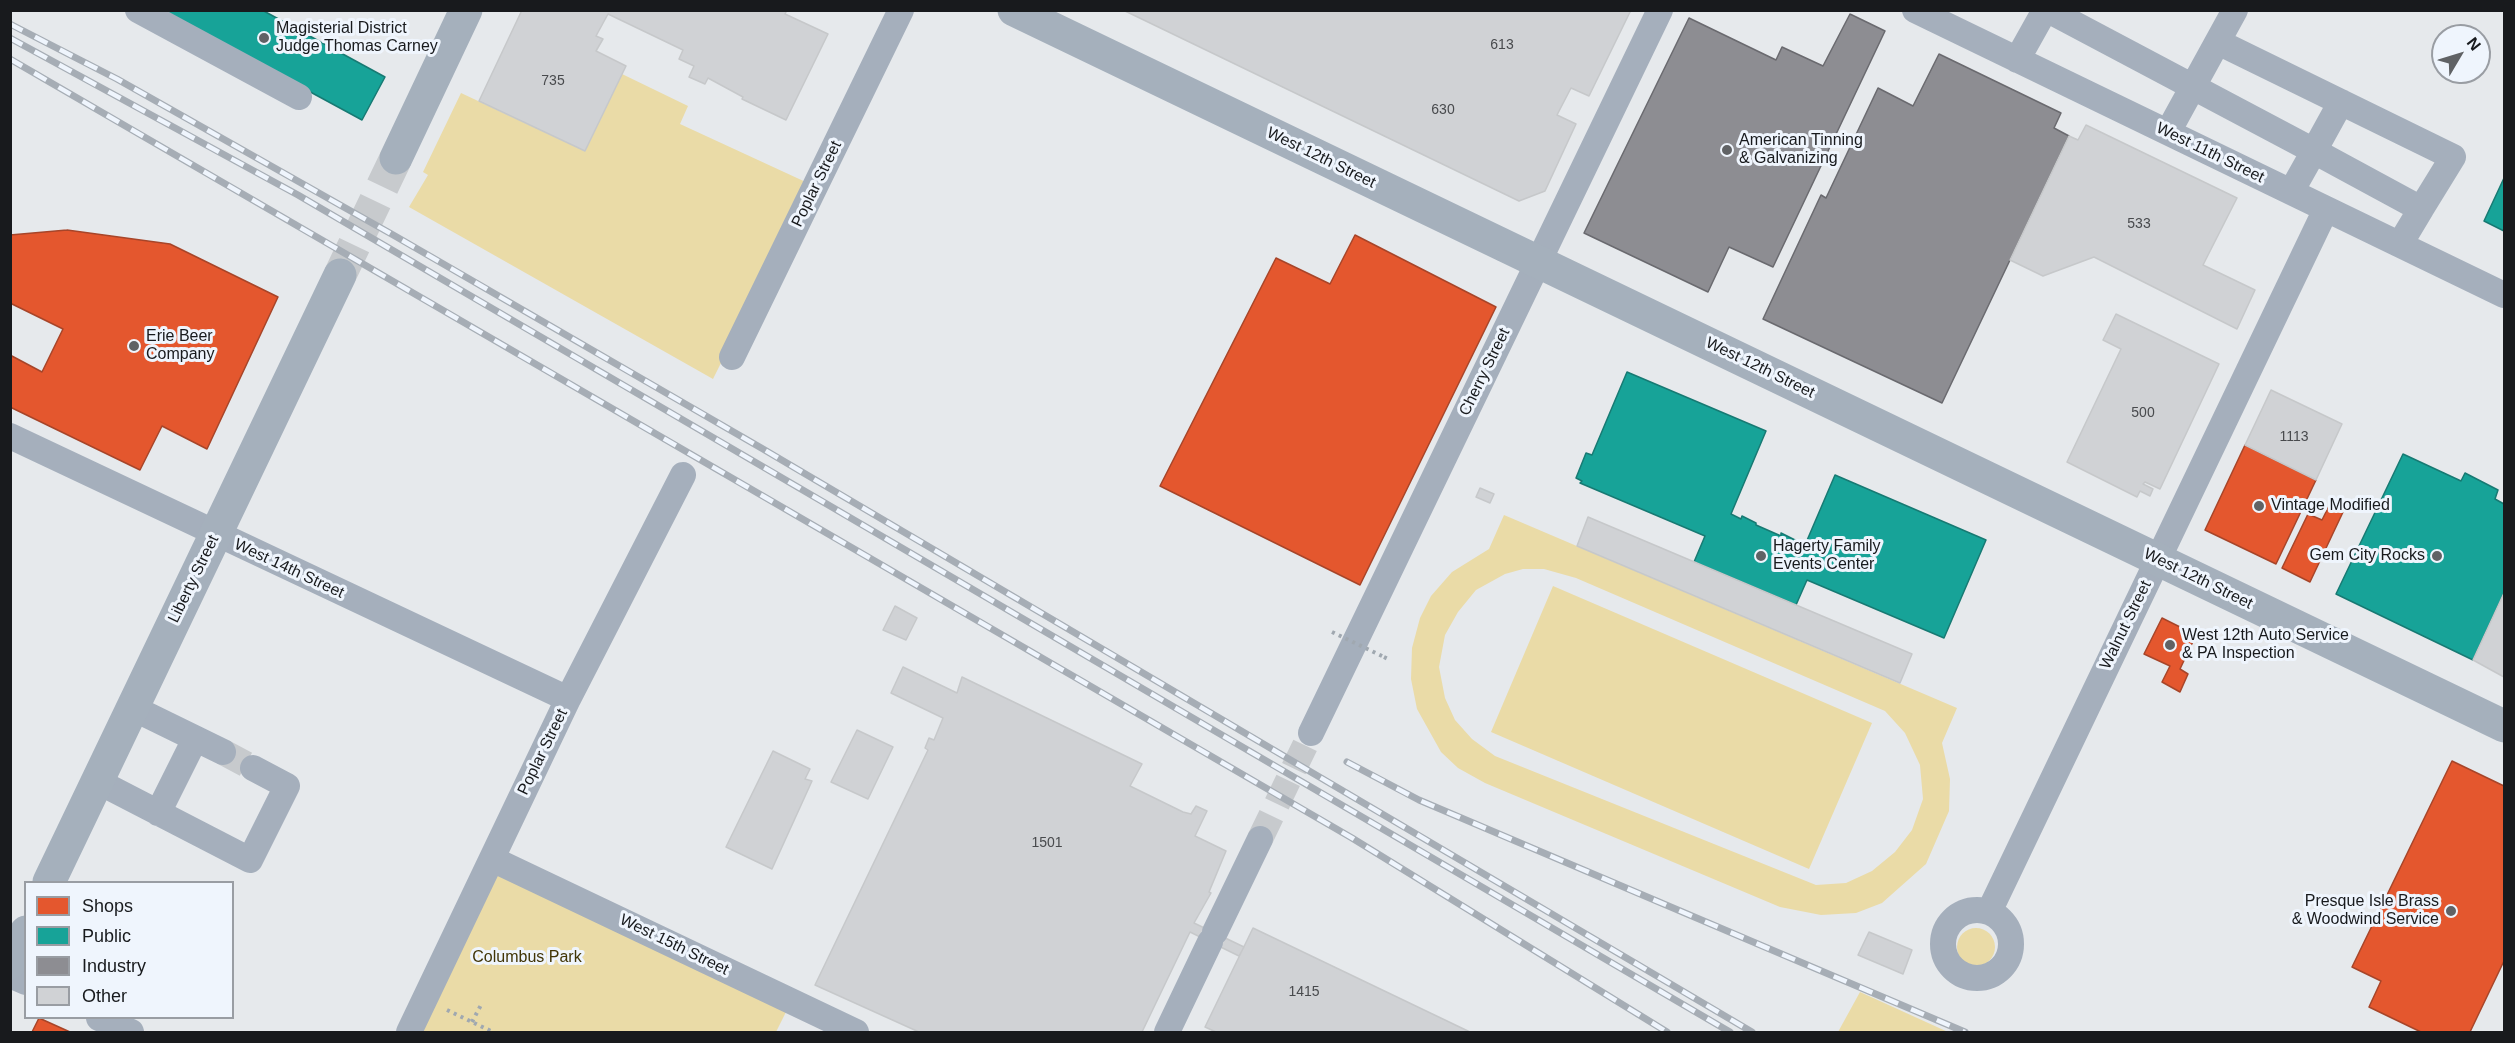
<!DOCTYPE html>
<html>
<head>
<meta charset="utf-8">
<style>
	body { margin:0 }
	#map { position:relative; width:2515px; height:1043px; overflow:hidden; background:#e6e9ec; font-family:Helvetica,sans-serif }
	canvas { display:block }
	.frame { position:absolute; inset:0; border:12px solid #181a1d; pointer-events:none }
	.legend { position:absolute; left:24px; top:881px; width:210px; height:138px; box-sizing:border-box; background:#eff5fd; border:2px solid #999da3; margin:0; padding:8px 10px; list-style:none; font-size:18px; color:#181a1d }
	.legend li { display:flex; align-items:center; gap:12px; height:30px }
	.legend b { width:30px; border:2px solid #999da3 }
	.north { position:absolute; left:2431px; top:24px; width:60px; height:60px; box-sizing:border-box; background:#eff5fd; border:2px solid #999da3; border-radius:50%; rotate:52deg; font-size:16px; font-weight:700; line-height:24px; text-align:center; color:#181a1d }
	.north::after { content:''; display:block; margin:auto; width:21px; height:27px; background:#606265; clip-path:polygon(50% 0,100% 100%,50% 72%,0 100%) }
</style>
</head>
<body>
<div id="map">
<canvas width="2515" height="1043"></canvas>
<div class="frame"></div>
<ul class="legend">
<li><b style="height:16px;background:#e4572e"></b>Shops</li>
<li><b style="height:16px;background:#17a398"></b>Public</li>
<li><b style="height:16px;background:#8d8d92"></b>Industry</li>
<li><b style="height:16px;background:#d0d2d5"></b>Other</li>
</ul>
<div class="north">N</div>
</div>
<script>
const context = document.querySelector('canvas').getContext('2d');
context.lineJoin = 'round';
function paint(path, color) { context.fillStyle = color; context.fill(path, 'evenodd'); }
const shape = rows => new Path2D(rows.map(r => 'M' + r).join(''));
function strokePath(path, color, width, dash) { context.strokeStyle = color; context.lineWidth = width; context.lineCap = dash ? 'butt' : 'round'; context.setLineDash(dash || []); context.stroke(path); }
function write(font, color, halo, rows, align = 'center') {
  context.font = font + ' Helvetica,sans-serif'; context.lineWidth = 6; context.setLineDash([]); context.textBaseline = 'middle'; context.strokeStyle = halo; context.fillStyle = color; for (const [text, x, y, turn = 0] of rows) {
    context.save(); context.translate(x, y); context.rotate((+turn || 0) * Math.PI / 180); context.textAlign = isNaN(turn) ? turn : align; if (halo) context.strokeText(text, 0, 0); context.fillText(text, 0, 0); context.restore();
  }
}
const green = shape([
	[622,74,688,106,680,124,810,184,713,379,409,207,428,175,423,172,461,93,585,151],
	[1504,515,1957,708,1942,743,1950,779,1949,811,1926,864,1882,903,1856,913,1821,915,1780,907,1485,783,1458,768,1441,752,1417,709,1411,679,1412,648,1420,618,1431,596,1452,572,1489,549],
	[1523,569,1544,569,1576,578,1885,711,1905,733,1920,765,1923,799,1912,830,1895,852,1872,871,1846,883,1816,885,1495,756,1472,739,1455,720,1445,698,1439,667,1445,635,1458,612,1476,590,1505,574],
	[1553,586,1872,723,1809,869,1491,732],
	[492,859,791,1002,776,1032,409,1032],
	'1957 947a19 19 0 1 1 38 0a19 19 0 1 1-38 0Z',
	[1860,992,1948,1032,1838,1032]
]);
const shops = shape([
	[67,230,170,244,278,297,207,449,162,426,140,470,10,407,10,355,42,372,63,329,10,303,10,235,67,230],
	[1355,235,1496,307,1360,585,1160,486,1276,258,1330,284,1355,235],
	[2245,445,2316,480,2276,564,2205,530,2245,445],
	[2330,504,2344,510,2310,582,2282,568,2308,514,2322,520,2330,504],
	[2162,618,2196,635,2180,669,2188,674,2180,692,2162,682,2170,666,2144,654,2162,618],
	[2452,761,2504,786,2504,961,2470,1032,2421,1032,2369,1007,2381,981,2352,967,2452,761],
	[39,1018,70,1032,32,1032,39,1018]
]);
const public = shape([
	[262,10,385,77,362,120,161,11,262,10],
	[2504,178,2504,231,2484,221,2504,178],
	[1627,372,1766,431,1731,514,1741,519,1742,516,1756,523,1756,525,1781,536,1781,533,1805,545,1835,475,1986,540,1944,638,1807,580,1796,605,1694,562,1705,536,1580,483,1582,481,1576,478,1586,453,1592,455,1627,372],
	[2403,454,2461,481,2465,473,2498,490,2495,499,2504,504,2504,593,2473,660,2336,594,2403,454]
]);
const industry = shape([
	[1850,14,1885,31,1773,267,1729,247,1708,292,1584,233,1689,18,1776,60,1782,47,1823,66,1850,14],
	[1939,54,2061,113,2054,128,2069,136,1942,403,1763,319,1821,195,1826,198,1878,88,1913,106,1939,54]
]);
const building = shape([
	[522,10,787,10,785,14,828,34,786,120,742,99,743,97,708,78,705,84,689,77,694,66,679,59,683,50,608,14,596,36,603,39,596,51,626,66,585,151,479,101,522,10],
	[1123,10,1631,10,1589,96,1571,88,1557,115,1576,124,1545,191,1519,201,1123,10],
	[2086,125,2237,198,2203,265,2255,290,2237,329,2094,257,2043,276,2010,260,2069,136,2078,140,2086,125],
	[2116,314,2219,364,2160,489,2145,482,2143,484,2153,489,2150,496,2140,491,2137,497,2067,462,2121,349,2103,340,2116,314],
	[2271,390,2342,424,2316,480,2245,445,2271,390],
	[1480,488,1494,494,1490,503,1476,497,1480,488],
	[1588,517,1912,654,1900,683,1577,546,1588,517],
	[2504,593,2504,677,2473,660,2504,593],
	[895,606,917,618,906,640,883,630,895,606],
	[903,667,957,693,962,677,1142,764,1130,786,1183,812,1191,814,1196,806,1207,811,1195,836,1226,851,1209,892,1211,893,1194,923,1244,947,1239,956,1190,932,1142,1032,919,1032,815,985,928,750,925,748,929,738,934,740,943,718,891,693,903,667],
	[857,730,893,747,868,799,831,782,857,730],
	[773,751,810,769,805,779,812,781,772,869,726,847,773,751],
	[1253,928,1470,1032,1216,1032,1205,1027,1253,928],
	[1869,932,1912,950,1903,974,1858,955,1869,932]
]);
const minorTunnel = shape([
	[223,752,253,768],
	[1260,839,1311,733]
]);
const majorTunnel = shape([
	[340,275,396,158]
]);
const path = shape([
	[1384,657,1390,660],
	[447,1010,493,1032],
	[472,1022,482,1003]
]);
const minor = shape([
	[138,10,299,97],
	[1915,10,2504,295],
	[2048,10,2314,151,2291,192],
	[2218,42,2453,157,2421,209],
	[2017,60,2045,10],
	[2341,102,2314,151,2421,209,2400,244],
	[2168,132,2235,10],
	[732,357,901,10],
	[10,436,568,699],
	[133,708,223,752],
	[1311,733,1660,10],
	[97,781,250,860,287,786,253,768],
	[158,813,195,739],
	[492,859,856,1032],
	'1943 944a34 34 0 1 1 68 0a34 34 0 1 1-68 0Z',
	[1989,912,2326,209],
	[1215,932,1260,839],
	[10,975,26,982],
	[99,1018,131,1032],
	[409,1032,568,699,683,475],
	[1167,1032,1210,942]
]);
const major = shape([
	[1014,10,2504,726],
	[396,158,466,10],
	[49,882,340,275],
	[10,963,26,932]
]);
const rail = shape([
	[10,24,117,79,395,236,763,449,1752,1032],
	[10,38,298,195,1730,1032],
	[10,59,1352,838,1667,1032],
	[1347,762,1419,800,1965,1032]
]);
const pathBridge = shape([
	[1332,632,1384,657]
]);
const markers = [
	[264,38,6,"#606265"],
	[1727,150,6,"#606265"],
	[134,346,6,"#606265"],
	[2259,506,6,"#606265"],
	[1761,556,6,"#606265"],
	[2437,556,6,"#606265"],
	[2170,645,6,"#606265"],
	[2451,911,6,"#606265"]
];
const numberNames = [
	["613",1502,45],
	["735",553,81],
	["630",1443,110],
	["533",2139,224],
	["500",2143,413],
	["1113",2294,437],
	["1501",1047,843],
	["1415",1304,992]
];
const poiNames = [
	["Magisterial District",276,29],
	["Judge Thomas Carney",276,47],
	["American Tinning",1739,141],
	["& Galvanizing",1739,159],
	["Erie Beer",146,337],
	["Company",146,355],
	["Vintage Modified",2271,506],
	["Hagerty Family",1773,547],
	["Events Center",1773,565],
	["Gem City Rocks",2425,556,"right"],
	["West 12th Auto Service",2182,636],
	["& PA Inspection",2182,654],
	["Presque Isle Brass",2439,902,"right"],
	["& Woodwind Service",2439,920,"right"]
];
const streetNames = [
	["West 11th Street",2210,153,26],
	["West 12th Street",1321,158,26],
	["Poplar Street",817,184,-64],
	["West 12th Street",1760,368,26],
	["Cherry Street",1485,372,-64],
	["West 14th Street",289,569,25],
	["Liberty Street",194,579,-64],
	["West 12th Street",2198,579,26],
	["Walnut Street",2126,625,-64],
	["Poplar Street",543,752,-64],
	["West 15th Street",674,945,26]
];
const parkNames = [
	["Columbus Park",527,958]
];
paint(green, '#eadba7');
paint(shops, '#e4572e');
strokePath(shops, '#a74529', 1.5);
paint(public, '#17a398');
strokePath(public, '#177a73', 1.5);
paint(industry, '#8d8d92');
strokePath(industry, '#6a6a6f', 1.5);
paint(building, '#d0d2d5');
strokePath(building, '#c6c8ca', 1.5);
strokePath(minorTunnel, '#c7cacd', 26, [26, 13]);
strokePath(majorTunnel, '#c7cacd', 33, [33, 16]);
strokePath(path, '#a0a8b0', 4, [3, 4.5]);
strokePath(minor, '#a5afbc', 26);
strokePath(major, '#a5b0bc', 33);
strokePath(rail, '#a6adb5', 7);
strokePath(rail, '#eff5fd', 4.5, [14]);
strokePath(pathBridge, '#a0a8b0', 4, [3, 4.5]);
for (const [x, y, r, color] of markers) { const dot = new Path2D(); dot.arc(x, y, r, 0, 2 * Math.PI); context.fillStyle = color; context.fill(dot); strokePath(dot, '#eff5fd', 2); }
write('14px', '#484a4d', null, numberNames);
write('16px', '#181a1d', '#eff5fd', poiNames, 'left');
write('16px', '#181a1d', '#eff5fd', streetNames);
write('16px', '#413506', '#eff5fd', parkNames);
</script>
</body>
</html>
